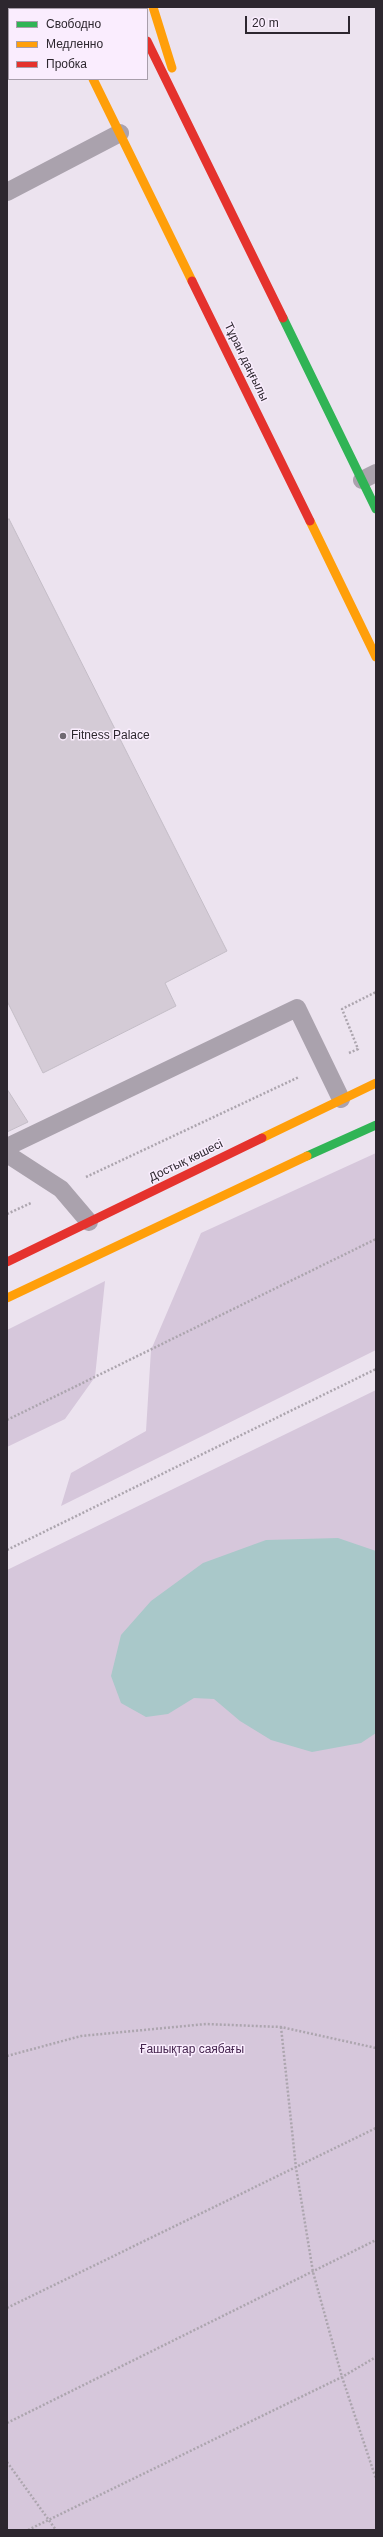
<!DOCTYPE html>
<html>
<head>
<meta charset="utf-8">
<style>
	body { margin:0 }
	#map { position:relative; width:383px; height:2537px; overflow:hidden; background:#ece3ef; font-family:Helvetica,sans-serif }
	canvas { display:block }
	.frame { position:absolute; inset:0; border:8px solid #2d272f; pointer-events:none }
	.legend { position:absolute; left:8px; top:8px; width:140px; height:72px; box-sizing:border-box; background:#faedfe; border:1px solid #a89eab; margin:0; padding:5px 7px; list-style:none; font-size:12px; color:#2d272f }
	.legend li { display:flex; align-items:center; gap:8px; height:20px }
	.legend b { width:20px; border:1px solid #a89eab }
	.scale { position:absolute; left:245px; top:16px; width:105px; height:18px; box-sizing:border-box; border:2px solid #2d272f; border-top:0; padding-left:5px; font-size:12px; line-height:14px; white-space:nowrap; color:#2d272f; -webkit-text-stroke:3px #faedfe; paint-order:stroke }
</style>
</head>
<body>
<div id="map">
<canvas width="383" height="2537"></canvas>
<div class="frame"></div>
<ul class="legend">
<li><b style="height:5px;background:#30b455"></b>Свободно</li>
<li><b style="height:5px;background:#ff9f0a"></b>Медленно</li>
<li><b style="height:5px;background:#e5322d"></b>Пробка</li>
</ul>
<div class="scale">20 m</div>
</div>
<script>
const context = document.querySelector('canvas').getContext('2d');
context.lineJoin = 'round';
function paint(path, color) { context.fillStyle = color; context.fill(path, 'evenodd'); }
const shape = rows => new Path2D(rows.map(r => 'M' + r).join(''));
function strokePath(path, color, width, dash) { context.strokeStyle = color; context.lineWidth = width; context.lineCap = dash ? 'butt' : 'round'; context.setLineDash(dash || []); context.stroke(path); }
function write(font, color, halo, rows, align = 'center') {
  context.font = font + ' Helvetica,sans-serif'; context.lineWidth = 3; context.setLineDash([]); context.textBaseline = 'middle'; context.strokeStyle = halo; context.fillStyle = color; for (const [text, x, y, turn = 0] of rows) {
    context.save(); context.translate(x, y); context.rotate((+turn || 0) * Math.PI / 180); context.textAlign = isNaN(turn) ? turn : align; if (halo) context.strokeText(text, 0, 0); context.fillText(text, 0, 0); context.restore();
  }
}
const green = shape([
	[376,1153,376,1350,61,1506,71,1473,146,1431,151,1350,201,1233],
	[105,1281,95,1377,65,1419,7,1447,7,1330],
	[376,1390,376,2530,7,2530,7,1570]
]);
const water = shape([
	[338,1538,376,1551,376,1733,361,1743,312,1752,271,1740,240,1721,214,1699,194,1698,168,1714,146,1717,121,1703,111,1676,121,1635,151,1601,203,1563,266,1540]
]);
const building = shape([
	[9,519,227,951,165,983,176,1006,43,1073,7,1001,7,520,9,519],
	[7,1089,28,1122,7,1132,7,1089]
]);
const path = shape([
	[349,1053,358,1049,342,1009,376,992],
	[86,1177,299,1077],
	[7,1214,31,1203],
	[7,1420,376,1239],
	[7,1550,376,1369],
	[281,2027,296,2168,313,2272,342,2377,376,2479],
	[7,2056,81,2036,206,2024,281,2027,376,2048],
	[7,2308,376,2128],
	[7,2423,376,2240],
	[7,2462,56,2530],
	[28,2530,342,2377,376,2357]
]);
const lane = shape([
	[7,192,120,133],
	[362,480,376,473],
	[7,1147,297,1008,341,1099],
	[7,1154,61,1189,89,1222]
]);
const fast = shape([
	[51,7,53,9],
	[283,318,376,509],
	[307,1156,376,1125]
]);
const slow = shape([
	[131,7,131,9],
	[153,7,172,68],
	[93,79,192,281],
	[310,521,376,657],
	[262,1138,376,1083],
	[7,1298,307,1156]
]);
const jam = shape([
	[147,41,283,318],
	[192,281,310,521],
	[7,1262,262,1138]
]);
const markers = [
	[63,736,4,"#706972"]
];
const streetNames = [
	["Тұран даңғылы",246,362,64],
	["Достық көшесі",186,1161,-26]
];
const poiNames = [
	["Fitness Palace",71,736]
];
const parkNames = [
	["Ғашықтар саябағы",192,2050]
];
paint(green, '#d6c7db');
paint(water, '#a9c8c9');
paint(building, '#d4cbd6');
strokePath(building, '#c4bdc7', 1);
strokePath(path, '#aca5ae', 2.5, [2, 2]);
strokePath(lane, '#aaa2ad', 18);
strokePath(fast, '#30b455', 9);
strokePath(slow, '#ff9f0a', 9);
strokePath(jam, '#e5322d', 9);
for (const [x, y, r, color] of markers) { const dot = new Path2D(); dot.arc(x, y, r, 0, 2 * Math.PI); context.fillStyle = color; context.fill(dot); strokePath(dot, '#faedfe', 1.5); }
write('12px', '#2d272f', '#faedfe', streetNames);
write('12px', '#2d272f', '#faedfe', poiNames, 'left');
write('12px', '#45254e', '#faedfe', parkNames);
</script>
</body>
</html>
